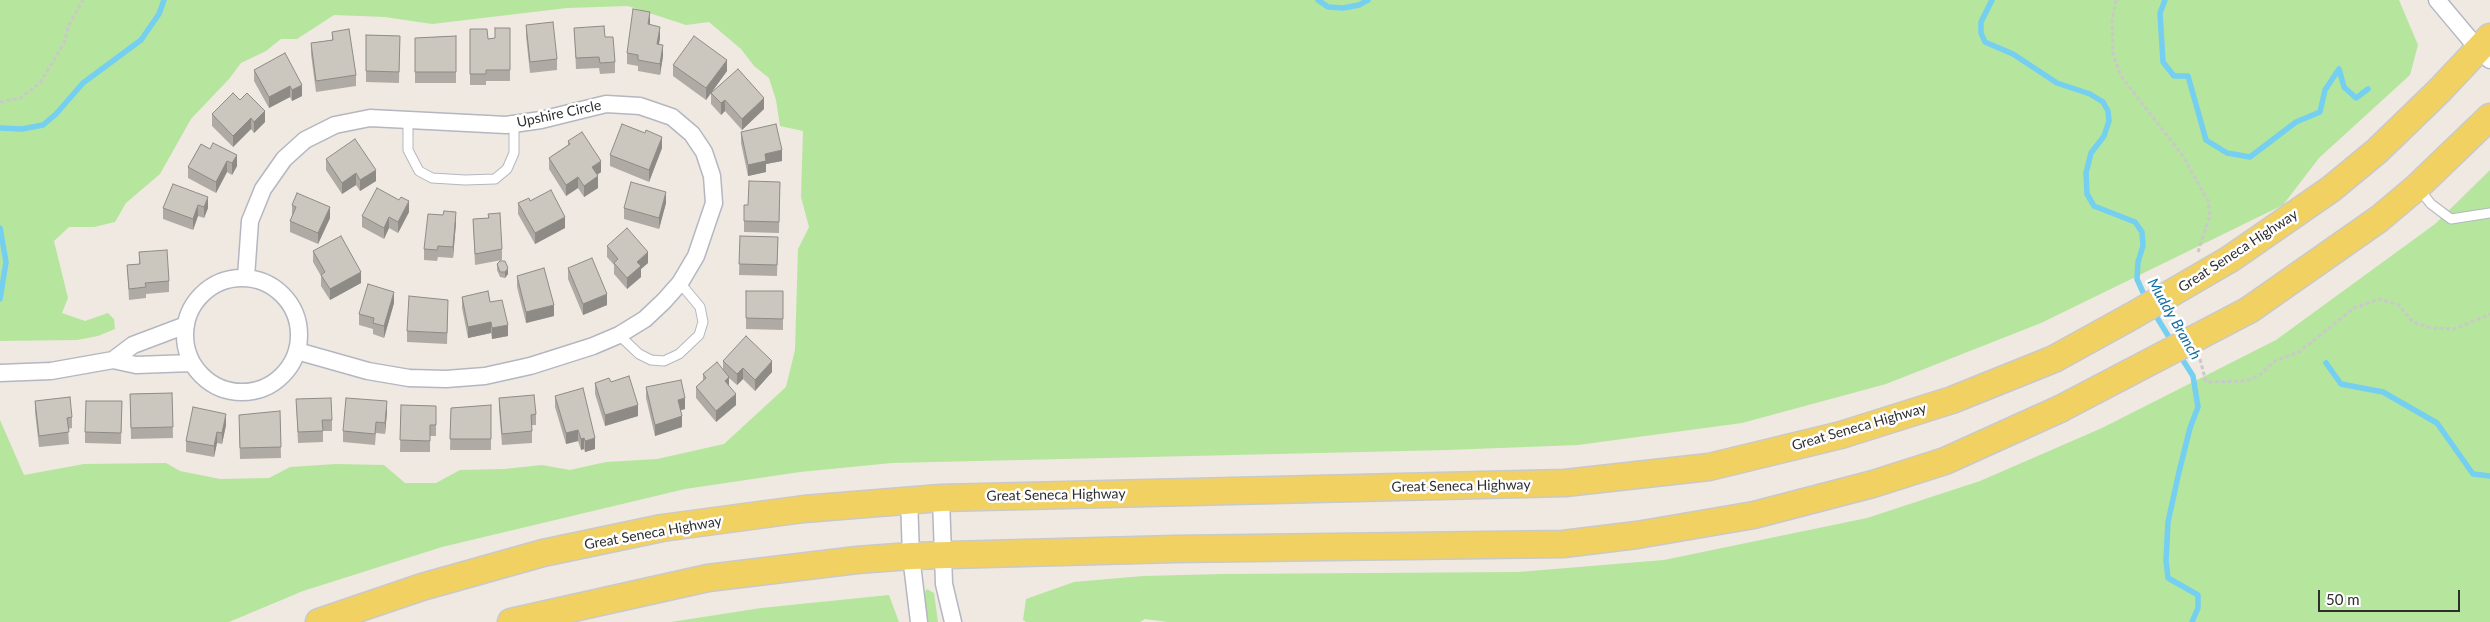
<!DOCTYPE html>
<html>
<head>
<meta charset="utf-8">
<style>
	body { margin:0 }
	#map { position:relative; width:2490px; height:622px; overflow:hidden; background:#efe9e1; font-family:Lato,sans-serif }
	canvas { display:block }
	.scale { position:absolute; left:2318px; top:590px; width:142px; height:22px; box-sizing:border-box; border:2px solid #2e2e2e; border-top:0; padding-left:6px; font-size:15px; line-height:18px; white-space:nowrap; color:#2e2e2e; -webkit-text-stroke:4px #fff; paint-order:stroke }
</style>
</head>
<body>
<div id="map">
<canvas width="2490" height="622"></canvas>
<div class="scale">50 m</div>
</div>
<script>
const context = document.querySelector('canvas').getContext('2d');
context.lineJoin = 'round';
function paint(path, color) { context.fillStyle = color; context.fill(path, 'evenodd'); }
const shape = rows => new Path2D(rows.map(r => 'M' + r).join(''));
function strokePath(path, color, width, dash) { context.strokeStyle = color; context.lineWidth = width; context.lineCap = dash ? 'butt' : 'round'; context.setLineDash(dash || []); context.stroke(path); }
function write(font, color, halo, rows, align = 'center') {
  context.font = font + ' Lato,sans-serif'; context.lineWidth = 5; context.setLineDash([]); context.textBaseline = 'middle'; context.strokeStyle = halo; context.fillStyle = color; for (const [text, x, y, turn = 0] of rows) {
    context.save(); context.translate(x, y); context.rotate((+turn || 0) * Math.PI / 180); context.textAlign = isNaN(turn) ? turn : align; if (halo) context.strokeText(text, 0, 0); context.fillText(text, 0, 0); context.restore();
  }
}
const green = shape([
	[0,0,2399,0,2418,45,2410,75,2319,158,2283,205,2041,323,1886,384,1742,423,1578,445,1447,450,892,463,800,472,685,489,442,547,303,591,229,622,0,622,0,420,24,475,84,464,166,463,180,471,220,479,269,478,290,467,336,464,384,465,405,483,436,483,460,470,504,469,542,465,570,470,606,462,657,459,724,444,786,387,795,350,798,249,809,227,801,197,803,131,780,126,776,100,769,78,754,66,741,49,709,22,686,25,628,6,567,8,432,24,385,17,334,15,297,39,281,39,266,51,241,63,229,79,191,119,160,174,126,203,115,222,94,227,69,227,54,241,68,298,62,313,85,321,108,313,114,319,115,329,98,336,77,340,0,341],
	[2490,170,2490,622,1168,622,1145,619,1140,622,1026,622,1023,620,1026,599,1074,582,1143,576,1223,574,1518,572,1664,560,1867,518,1980,481,2102,428,2276,340,2435,224],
	[927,589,934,593,938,622,927,622,922,595],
	[889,595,899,622,671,622,761,608]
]);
const stream = shape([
	[1318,0,1328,7,1343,8,1359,5,1368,0],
	[1992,0,1981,22,1981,33,1985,42,2013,54,2057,83,2090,94,2103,102,2108,111,2109,121,2104,136,2091,153,2086,173,2087,194,2094,206,2135,222,2142,232,2143,246,2138,262,2137,279,2146,299],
	[2165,0,2160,13,2163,62,2174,76,2188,76,2206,140,2227,153,2250,157,2296,122,2320,112,2325,90,2339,69,2344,87,2356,98,2368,89],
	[0,128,22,129,43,125,56,114,83,83,141,40,159,14,164,0],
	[0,228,6,262,0,299],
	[2153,311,2172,342],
	[2179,354,2193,376,2198,407,2190,428,2179,472,2168,522,2166,560,2168,578,2198,595,2198,608,2192,622],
	[2326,363,2341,384,2383,392,2437,423,2473,474,2490,476]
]);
const path = shape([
	[2116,0,2112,21,2113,54,2121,76,2183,156,2208,201,2210,215,2198,252],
	[0,102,20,98,40,83,64,43,68,27,83,0],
	[2200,359,2206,382,2246,381,2261,374,2275,361,2299,352,2354,308,2379,299,2399,305,2413,322,2431,328,2454,329,2490,314]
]);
const service = shape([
	[408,120,408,150,419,171,432,178,465,180,495,179,507,169,514,153,514,124],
	[2419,189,2431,204,2451,219,2490,213],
	[619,335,639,354,651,360,664,361,679,354,699,335,703,322,700,307,680,283]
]);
const minor = shape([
	[2437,0,2479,50,2490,60],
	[246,277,250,221,263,189,284,159,305,140,335,125,370,118,506,125,541,120,606,104,640,106,672,117,692,134,704,152,712,176,714,203,696,256,680,283,664,301,645,319,619,335,593,346,530,366,485,376,446,379,409,378,368,371,297,351],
	'185 335a57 57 0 1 1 114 0a57 57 0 1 1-114 0Z',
	[113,360,133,345,186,325],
	[0,373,51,371,113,360,136,365,192,363],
	[941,498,944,584,953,622],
	[909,499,911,556,919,622]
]);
const primary = shape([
	[2230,259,2331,189,2377,151,2439,91,2490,37],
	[2249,310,2379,219,2417,187,2490,117],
	[319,622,422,587,543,553,662,528,804,509,941,498,1565,483,1709,467,1841,435,1952,400,2054,359],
	[511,622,708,578,857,560,911,556,1175,549,1563,544,1637,535,1754,515,1873,484,1945,461,2060,409]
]);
const primaryBridge = shape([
	[2054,359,2132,316,2230,259],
	[2060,409,2249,310]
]);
const wall = shape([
	[526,25,557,59,557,70,530,73,526,36],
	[650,25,660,38,659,44,663,56,660,75,638,71,638,66,627,64,627,53],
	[510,28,510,81,486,81,486,85,470,85,470,29,488,39,495,38],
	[574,28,605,37,615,62,615,73,600,74,599,68,576,69],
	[332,32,356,75,356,86,316,92,311,54,311,43,332,40],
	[366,35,400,36,399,83,366,82],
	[456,36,456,83,415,83,415,38],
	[285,53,302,96,292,101,290,97,269,108,254,81,254,70],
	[673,65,727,71,706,100,673,76],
	[711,93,764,109,742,130,725,111,721,115,711,104],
	[240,100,265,122,254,133,251,129,233,147,212,126,212,114],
	[741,132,782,161,766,164,766,172,748,176,741,143],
	[645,133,662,148,649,182,610,166,610,155],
	[568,141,601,172,597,175,598,188,584,197,578,188,566,196,549,169,549,158,568,145],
	[201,144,237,166,232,175,227,172,216,193,188,178,188,167],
	[326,159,376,181,360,191,356,185,342,194,326,170],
	[780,182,779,233,744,232,744,205,748,205],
	[173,184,208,208,204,218,198,216,193,230,163,219,163,208],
	[530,201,565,228,535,244,518,214,518,203],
	[666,203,659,229,624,219,624,208],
	[292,205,330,218,318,244,290,232,290,221,292,216],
	[409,212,398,233,389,228,384,239,362,227,362,216],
	[488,214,502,249,502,260,475,265,473,219,488,218],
	[443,215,456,223,453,258,438,257,437,261,424,260,424,249],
	[740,236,778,237,777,276,739,275],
	[607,246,648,263,641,269,641,277,627,289,614,274,614,265,607,257],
	[313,251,361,283,330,300,321,286,321,276,313,262],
	[139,252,169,281,169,292,146,294,146,298,129,300,127,265,139,264],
	[497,264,508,274,505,278,500,277,497,270],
	[568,268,607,305,583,315,568,279],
	[517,276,554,316,526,323,517,287],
	[783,291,783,330,746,329,746,318],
	[462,297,490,302,508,336,492,339,491,333,468,338,462,308],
	[394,303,384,338,373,334,373,329,359,325,359,314],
	[448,311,447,344,407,342,407,331],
	[723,361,772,372,755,391,743,379,737,385,729,378,729,386,736,405,716,422,696,398,696,387,703,380,703,374,723,370],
	[611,382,638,416,605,426,595,394,595,383],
	[646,387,685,409,681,410,682,427,655,436,646,398],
	[172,393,173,438,131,439,130,394],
	[555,396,595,449,585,452,584,449,581,450,578,441,566,444,555,407],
	[499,398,536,414,536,425,532,425,532,443,502,445,499,409],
	[296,399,332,420,332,431,323,431,323,442,298,443],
	[35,401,72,417,72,428,68,429,69,444,39,447,35,412],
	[122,401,121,444,85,443,85,432],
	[401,405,436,406,436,436,430,436,430,452,400,452],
	[491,405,491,450,450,450,451,408],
	[280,411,281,458,240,459,239,426],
	[387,412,385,434,376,433,375,445,343,442,343,431],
	[226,425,222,444,217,443,214,457,186,452,186,441]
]);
const shadedWall = shape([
	[650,12,650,23,648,35,648,24],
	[660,27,660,38,657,55,657,44],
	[663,45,663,56,660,75,660,64],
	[727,60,727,71,706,100,706,88],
	[302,85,302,96,292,101,292,90],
	[290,86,290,97,269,108,269,97],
	[764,98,764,109,742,130,742,119],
	[725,100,725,111,721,115,721,103],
	[265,111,265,122,254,133,254,122],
	[251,118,251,129,233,147,233,136],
	[662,137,662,148,649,182,649,170],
	[782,150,782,161,766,164,766,172,748,176,748,165,765,154],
	[237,155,237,166,232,175,232,163],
	[227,161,227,172,216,193,216,182],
	[601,161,601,172,592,178,592,167],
	[376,170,376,181,360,191,360,180],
	[356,173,356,185,342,194,342,183],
	[598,176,598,188,584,197,584,186],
	[578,177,578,188,566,196,566,185],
	[666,192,666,203,659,229,659,218],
	[208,197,208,208,204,218,204,207],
	[409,201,409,212,398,233,398,222],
	[198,205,198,216,193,230,193,219],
	[330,207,330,218,318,244,318,233],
	[456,212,456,223,453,258,453,247],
	[389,217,389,228,384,239,384,228],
	[565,217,565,228,535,244,535,233],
	[648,252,648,263,641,269,641,277,627,289,627,278,637,262],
	[508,268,508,274,505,278,505,272],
	[361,272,361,283,330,300,330,289],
	[394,292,394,303,384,338,384,326],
	[607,294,607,305,583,315,583,304],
	[554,305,554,316,526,323,526,312],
	[491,322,491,333,468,338,468,327],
	[508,325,508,336,492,339,492,328],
	[772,361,772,372,755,391,755,380],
	[743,368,743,379,737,385,737,374],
	[729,377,729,388,725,381],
	[736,394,736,405,716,422,716,411],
	[685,398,685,409,678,411,678,400],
	[387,401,387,412,385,434,385,423],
	[638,405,638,416,605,426,605,415],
	[226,414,226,425,222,444,222,433],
	[682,416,682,427,655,436,655,425],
	[578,430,578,441,566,444,566,433],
	[217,432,217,443,214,457,214,446],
	[584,438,584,449,581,450,581,439],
	[595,438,595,449,585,452,585,441]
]);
const building = shape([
	[633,9,650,12,648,24,660,27,657,44,663,45,660,64,638,60,638,55,627,53,633,9],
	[553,22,557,59,530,62,526,25,553,22],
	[604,26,605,37,613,37,615,62,600,63,599,57,576,58,574,28,604,26],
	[495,28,510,28,510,70,486,70,486,74,470,74,470,29,487,29,488,39,495,38,495,28],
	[349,29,356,75,316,81,311,43,333,40,332,32,349,29],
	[366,35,400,36,399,72,366,71,366,35],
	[456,36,456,72,415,72,415,38,456,36],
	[694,36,727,60,706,88,673,65,694,36],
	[285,53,302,85,292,90,290,86,269,97,254,70,285,53],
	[738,69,764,98,742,119,725,100,721,103,711,93,738,69],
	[233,93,240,100,247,93,265,111,254,122,251,118,233,136,212,114,233,93],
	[622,124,645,133,646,130,662,137,649,170,610,155,622,124],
	[776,124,782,150,765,154,766,161,748,165,741,132,776,124],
	[582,132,601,161,592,167,598,176,584,186,578,177,566,185,549,158,570,144,568,141,582,132],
	[355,139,376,170,360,180,356,173,342,183,326,159,355,139],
	[213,143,237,155,232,163,227,161,216,182,188,167,201,144,210,149,213,143],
	[749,181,780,182,779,222,744,221,744,205,748,205,749,181],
	[631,182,666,192,659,218,624,208,631,182],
	[173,184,208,197,204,207,198,205,193,219,163,208,173,184],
	[377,188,399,200,401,197,409,201,398,222,389,217,384,228,362,216,377,188],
	[551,190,565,217,535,233,518,203,529,198,530,201,551,190],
	[297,193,330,207,318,233,290,221,296,207,292,205,297,193],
	[444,211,456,212,453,247,438,246,437,250,424,249,428,214,443,215,444,211],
	[500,213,502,249,475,254,473,219,489,218,488,214,500,213],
	[627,228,648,252,637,262,641,266,627,278,614,263,618,259,607,246,627,228],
	[341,236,361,272,330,289,321,275,325,272,313,251,341,236],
	[740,236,778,237,777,265,739,264,740,236],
	[167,250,169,281,145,283,146,287,129,289,127,265,140,264,139,252,167,250],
	[592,258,607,294,583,304,568,268,592,258],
	[500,261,505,261,508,268,505,272,500,272,497,264,500,261],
	[544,268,554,305,526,312,517,276,544,268],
	[368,284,394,292,384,326,373,323,374,318,359,314,368,284],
	[488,291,490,302,502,300,508,325,492,328,491,322,468,327,462,297,488,291],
	[746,291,783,291,783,319,746,318,746,291],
	[409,296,448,300,447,333,407,331,409,296],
	[746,336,772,361,755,380,743,368,737,374,723,361,746,336],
	[717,362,729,377,725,381,736,394,716,411,696,387,706,378,703,374,717,362],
	[629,376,638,405,605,415,595,383,609,378,611,382,629,376],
	[681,380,685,398,678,400,682,416,655,425,646,387,681,380],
	[583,388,595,438,585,441,584,438,581,439,578,430,566,433,555,396,583,388],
	[172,393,173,427,131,428,130,394,172,393],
	[534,395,536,414,531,415,532,431,502,434,499,398,534,395],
	[70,397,72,417,67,418,69,432,39,436,35,401,70,397],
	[331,398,332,420,322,420,323,431,298,432,296,399,331,398],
	[346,398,387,401,385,423,376,422,375,434,343,431,346,398],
	[86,401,122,401,121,433,85,432,86,401],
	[401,405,436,406,436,425,430,425,430,441,400,440,401,405],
	[491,405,491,439,450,439,451,408,491,405],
	[193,407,226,414,222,433,217,432,214,446,186,441,193,407],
	[280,411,281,447,240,448,239,415,280,411]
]);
const streetNames = [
	["Upshire Circle",559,114,-12],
	["Great Seneca Highway",2238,251,-33],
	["Great Seneca Highway",1859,427,-16],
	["Great Seneca Highway",1461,486,-1],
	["Great Seneca Highway",1056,495,-1],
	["Great Seneca Highway",653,533,-10]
];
const waterNames = [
	["Muddy Branch",2174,319,60]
];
paint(green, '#b6e59e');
strokePath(stream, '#75cff0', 5.5);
strokePath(service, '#b4b7c1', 11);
strokePath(minor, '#b4b7c1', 19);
strokePath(primary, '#c9c9c9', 29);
strokePath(path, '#c9c9c9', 3, [4, 2.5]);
strokePath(service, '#fff', 9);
strokePath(minor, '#fff', 16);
strokePath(primary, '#f2d163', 26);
strokePath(primaryBridge, '#c9c9c9', 29, []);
strokePath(primaryBridge, '#f2d163', 26);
paint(wall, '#afaba4');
paint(shadedWall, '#8e8b86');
paint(building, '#cbc7bf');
strokePath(building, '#8e8b86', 1);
write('14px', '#2e2e2e', '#fff', streetNames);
write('italic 15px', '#0d6fa3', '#fff', waterNames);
</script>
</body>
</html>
